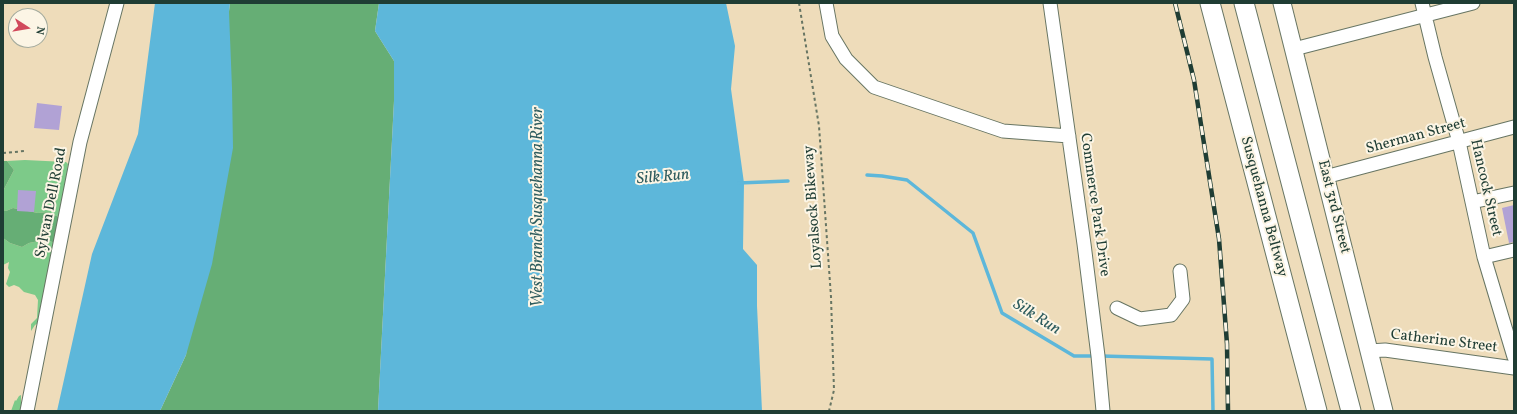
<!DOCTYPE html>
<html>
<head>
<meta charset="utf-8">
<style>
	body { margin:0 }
	#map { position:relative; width:1517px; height:414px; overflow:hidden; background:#eedcba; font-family:Vollkorn,serif }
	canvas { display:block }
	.frame { position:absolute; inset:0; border:4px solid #1f3d34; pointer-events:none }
	.north { position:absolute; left:8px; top:8px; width:40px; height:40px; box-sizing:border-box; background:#fcf5e5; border:1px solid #a4ab9e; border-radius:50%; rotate:102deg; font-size:11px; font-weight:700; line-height:16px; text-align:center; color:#1f3d34 }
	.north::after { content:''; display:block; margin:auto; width:14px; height:18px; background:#d1495b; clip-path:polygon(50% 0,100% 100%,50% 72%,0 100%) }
</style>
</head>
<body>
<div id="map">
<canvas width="1517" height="414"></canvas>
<div class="frame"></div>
<div class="north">N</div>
</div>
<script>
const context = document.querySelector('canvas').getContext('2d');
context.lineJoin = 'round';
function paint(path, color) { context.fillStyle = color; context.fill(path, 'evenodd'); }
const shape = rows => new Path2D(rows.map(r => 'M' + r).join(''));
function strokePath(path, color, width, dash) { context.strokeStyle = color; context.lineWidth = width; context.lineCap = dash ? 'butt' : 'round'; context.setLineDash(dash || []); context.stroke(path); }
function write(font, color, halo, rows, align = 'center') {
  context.font = font + ' Vollkorn,serif'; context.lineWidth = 4; context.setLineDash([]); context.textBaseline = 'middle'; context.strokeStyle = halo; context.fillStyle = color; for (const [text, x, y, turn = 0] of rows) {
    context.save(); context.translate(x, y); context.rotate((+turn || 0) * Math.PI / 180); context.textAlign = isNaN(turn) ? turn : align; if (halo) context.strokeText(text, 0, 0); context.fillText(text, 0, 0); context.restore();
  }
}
const green = shape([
	[25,160,66,162,68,164,61,218,48,212,38,213,13,208,6,211,3,210,3,191,14,170,7,161],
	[3,238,10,243,22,247,29,243,39,241,50,241,57,244,38,323,35,325,31,331,31,324,37,318,38,300,35,295,24,292,19,287,14,285,9,287,6,284,10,272,8,268,9,262,3,265],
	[21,395,21,411,11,411,15,400,16,401,19,396]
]);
const forest = shape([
	[230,3,379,3,375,31,394,61,394,101,378,411,160,411,186,355],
	[3,161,7,161,14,170,3,191],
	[13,208,38,213,48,212,61,218,54,243,50,241,39,241,29,243,22,247,10,243,3,238,3,210,6,211]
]);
const water = shape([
	[155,3,230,3,229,12,232,88,233,148,212,264,186,355,160,411,57,411,92,254,138,134],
	[379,3,726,3,735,46,731,89,744,183,743,249,757,265,757,306,762,411,378,411,394,101,394,61,375,31]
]);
const stream = shape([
	[867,175,882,176,907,180,973,233,1002,313,1074,356,1095,356],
	[739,183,788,181],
	[1101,356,1212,359,1213,411]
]);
const building = shape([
	[37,103,62,106,59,130,34,128],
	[18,190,36,191,34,212,17,211],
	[1514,205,1514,242,1509,243,1502,208]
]);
const path = shape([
	[799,3,819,126,831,297,834,390,829,411],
	[3,153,25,151]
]);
const minor = shape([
	[826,3,832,36,846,59,874,87,1003,131,1069,136],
	[1050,3,1084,244,1098,356,1103,411],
	[1422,3,1435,57,1459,142,1484,257,1514,357],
	[1294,49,1473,3],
	[1325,177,1514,127],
	[1472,202,1514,193],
	[1484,257,1514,250],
	[1117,308,1140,319,1171,315,1183,299,1180,271],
	[1369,351,1385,350,1514,368],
	[27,411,80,142,117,3]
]);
const major = shape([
	[1282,3,1384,411]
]);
const highway = shape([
	[1210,3,1317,411],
	[1244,3,1351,411]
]);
const rail = shape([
	[1175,3,1194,80,1219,239,1227,344,1228,411]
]);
const streetNames = [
	["Sherman Street",1416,137,-15],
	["Hancock Street",1485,188,77],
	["Sylvan Dell Road",52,203,-79],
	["Commerce Park Drive",1094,205,82],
	["Loyalsock Bikeway",814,207,-94],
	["Susquehanna Beltway",1263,207,75],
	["East 3rd Street",1333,207,76],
	["Catherine Street",1444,342,7]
];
const waterNames = [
	["Silk Run",663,178,-5],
	["West Branch Susquehanna River",539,207,-90],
	["Silk Run",1036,318,32]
];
paint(green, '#7dca89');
paint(forest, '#66ae75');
paint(water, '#5db7da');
strokePath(stream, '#5db7da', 3.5);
paint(building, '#b1a2d5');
strokePath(minor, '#677563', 15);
strokePath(major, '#677563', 19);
strokePath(highway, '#677563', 21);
strokePath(path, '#677563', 2, [3, 3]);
strokePath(minor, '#fff', 13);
strokePath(major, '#fff', 17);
strokePath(highway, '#fff', 19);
strokePath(rail, '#1f3d34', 4.5);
strokePath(rail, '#fcf5e5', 3, [9]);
write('15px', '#1f3d34', '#fcf5e5', streetNames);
write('italic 16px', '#2e5c5e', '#fcf5e5', waterNames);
</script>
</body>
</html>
